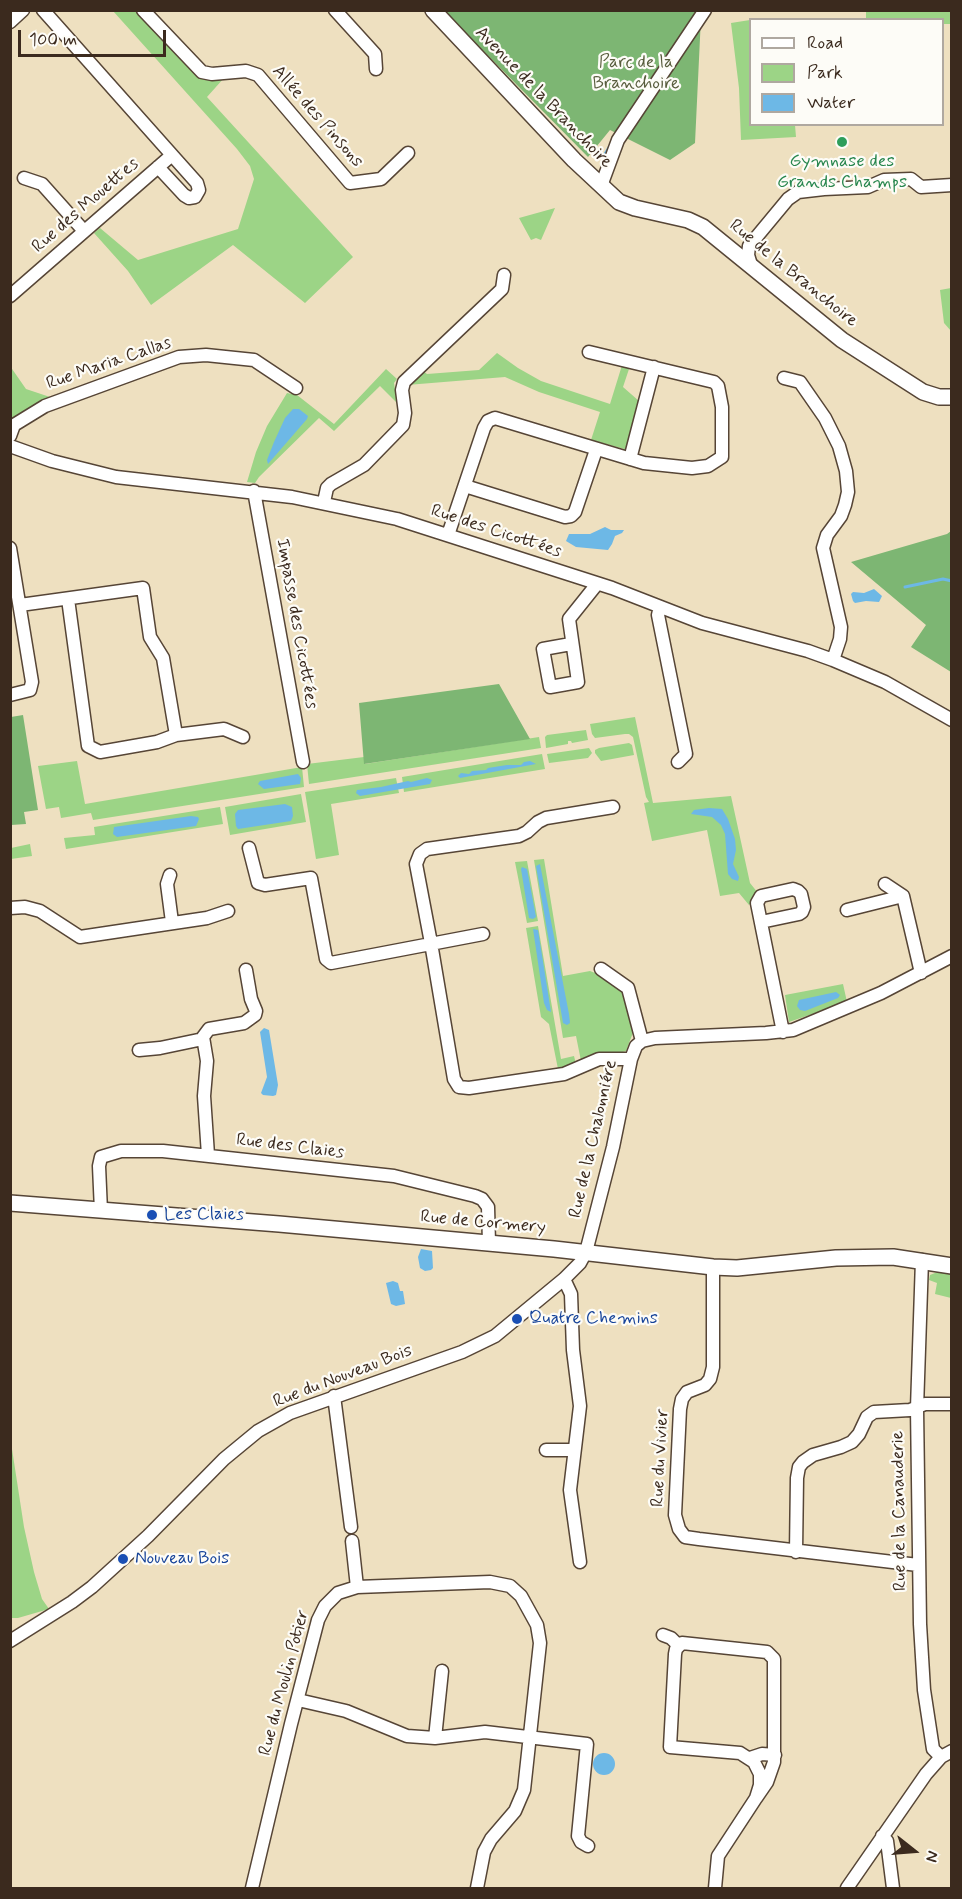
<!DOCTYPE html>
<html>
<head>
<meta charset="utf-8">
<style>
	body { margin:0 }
	#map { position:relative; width:962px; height:1899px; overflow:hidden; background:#eee0c0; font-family:Mynerve,sans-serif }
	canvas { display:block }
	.frame { position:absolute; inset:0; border:12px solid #3b2a1e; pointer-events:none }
	.legend { position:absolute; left:749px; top:18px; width:195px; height:108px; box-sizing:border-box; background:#fdfcf7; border:2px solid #afa8a0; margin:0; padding:8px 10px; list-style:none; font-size:18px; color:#3b2a1e }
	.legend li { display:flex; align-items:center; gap:12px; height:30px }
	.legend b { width:30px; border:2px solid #afa8a0 }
	.north { position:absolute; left:884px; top:1821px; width:60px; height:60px; -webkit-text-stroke:4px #fdfcf7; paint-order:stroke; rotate:107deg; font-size:16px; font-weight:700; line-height:24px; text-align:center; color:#3b2a1e }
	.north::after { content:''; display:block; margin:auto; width:21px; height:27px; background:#3b2a1e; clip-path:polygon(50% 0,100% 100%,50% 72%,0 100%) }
	.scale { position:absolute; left:18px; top:30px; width:148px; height:27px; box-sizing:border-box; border:3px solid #3b2a1e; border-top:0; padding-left:8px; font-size:18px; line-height:21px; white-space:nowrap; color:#3b2a1e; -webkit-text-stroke:4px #fdfcf7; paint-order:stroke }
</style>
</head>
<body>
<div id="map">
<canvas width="962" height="1899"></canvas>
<div class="frame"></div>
<ul class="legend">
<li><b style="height:8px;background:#fff"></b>Road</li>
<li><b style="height:16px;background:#9cd486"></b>Park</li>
<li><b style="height:16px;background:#6db8e6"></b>Water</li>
</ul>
<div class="north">N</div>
<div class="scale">100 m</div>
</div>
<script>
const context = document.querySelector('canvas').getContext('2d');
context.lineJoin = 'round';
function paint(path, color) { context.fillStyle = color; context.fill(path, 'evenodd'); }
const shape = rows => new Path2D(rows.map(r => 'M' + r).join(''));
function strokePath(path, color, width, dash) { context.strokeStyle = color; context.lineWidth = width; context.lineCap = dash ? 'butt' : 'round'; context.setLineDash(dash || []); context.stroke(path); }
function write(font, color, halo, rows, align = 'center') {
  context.font = font + ' Mynerve,sans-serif'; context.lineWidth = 4.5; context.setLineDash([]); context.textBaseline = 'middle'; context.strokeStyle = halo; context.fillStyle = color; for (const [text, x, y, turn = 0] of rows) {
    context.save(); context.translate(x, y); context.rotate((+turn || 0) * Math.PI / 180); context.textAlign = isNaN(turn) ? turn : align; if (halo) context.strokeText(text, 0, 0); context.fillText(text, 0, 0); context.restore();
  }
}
const green = shape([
	[113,11,139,11,202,76,224,78,207,97,353,257,305,303,233,245,151,305,128,271,94,233,100,228,138,260,238,229,254,179,250,166,237,149],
	[866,11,951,11,951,24,943,24,942,20,866,19],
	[750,20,750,124,795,125,796,137,741,140,739,88,731,23],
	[555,208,541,240,536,238,531,240,519,218],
	[951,288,952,288,951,331,944,323,940,290],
	[497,353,518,368,541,381,610,404,623,362,631,363,623,387,639,401,628,450,591,440,600,412,539,392,505,377,407,385,423,371,427,374,479,370],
	[10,366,26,389,53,398,10,423],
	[386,369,397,379,394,383,397,403,380,386,334,431,319,418,259,477,255,483,247,482,256,452,267,426,287,393,297,395,334,424],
	[635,717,653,803,731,796,750,883,758,893,749,905,739,893,720,896,707,830,652,841,644,803,649,802,646,797,633,737,629,734,625,734,595,738,592,734,590,724],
	[586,730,588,740,572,743,571,741,568,741,568,744,546,748,545,737,547,735],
	[539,737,541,748,309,784,307,764,364,757,365,764],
	[629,743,632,745,634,755,601,761,595,753,595,750,599,748],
	[589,748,592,753,588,758,549,763,547,754],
	[542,754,545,769,404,792,402,777],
	[77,761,85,804,302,767,304,787,93,820,91,813,61,818,59,807,46,809,38,766],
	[396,778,399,793,331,804,339,855,316,859,305,792],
	[301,794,306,822,230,835,225,807],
	[220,807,223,824,66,849,64,838,95,835,94,827],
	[30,844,32,856,11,859,11,848],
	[544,859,563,976,590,971,605,977,624,990,634,1030,626,1051,619,1053,596,1053,581,1061,576,1036,563,1038,534,860],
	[527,861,538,921,527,923,515,862],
	[538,926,561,1059,574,1056,576,1064,558,1069,549,1024,541,1017,526,928],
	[843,984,847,1002,789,1022,785,995],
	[940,1271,951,1273,951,1298,935,1294,937,1283,929,1280,930,1275],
	[10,1436,24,1527,34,1572,42,1599,49,1609,18,1618,10,1618]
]);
const forest = shape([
	[444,11,705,11,701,17,695,143,670,160,610,130,588,157],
	[951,531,951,672,911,647,926,625,851,562,947,534],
	[499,684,530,739,364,764,359,703],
	[23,715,38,810,24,812,26,824,11,825,11,717]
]);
const water = shape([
	[293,409,299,409,308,416,307,419,268,464,267,460,274,442,285,418],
	[605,527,611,530,624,530,622,533,615,536,612,544,608,550,576,547,566,541,569,534,590,534],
	[874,589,882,596,879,602,866,601,855,603,853,601,851,594,853,592,864,593],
	[530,761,536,764,460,778,458,776,461,773,469,774,472,771,486,770,488,768,507,765,521,765,524,762],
	[298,774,301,778,300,784,264,789,258,784,260,781],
	[427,778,432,780,430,784,360,796,356,793,357,790,381,787,408,781,411,782],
	[285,804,292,807,293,816,291,821,238,829,236,826,235,814,238,810],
	[709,808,722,809,728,819,735,839,736,850,733,864,739,877,738,881,732,879,728,874,725,834,721,825,712,817,691,814,694,810],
	[191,816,198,817,199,819,196,826,117,837,113,834,114,827],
	[540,864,569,1014,570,1023,567,1025,563,1023,536,866],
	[522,867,527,869,536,917,533,919,529,918,521,869],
	[533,929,538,930,551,1012,547,1010,544,1003],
	[836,992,840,995,838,998,805,1011,800,1010,797,1006,799,1000],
	[264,1028,269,1030,278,1085,276,1095,273,1096,263,1095,261,1093,267,1077,260,1032],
	[421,1249,432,1251,433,1268,431,1270,425,1271,420,1268,418,1257],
	[393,1281,398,1283,400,1291,403,1291,405,1304,396,1306,391,1304,386,1283],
	'593 1764a11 11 0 1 1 22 0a11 11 0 1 1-22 0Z'
]);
const stream = shape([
	[603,157,610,146],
	[905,587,943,579,952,581]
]);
const minor = shape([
	[143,10,202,72,212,74,246,71,258,75,350,183,381,179,408,153],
	[335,10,375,54,376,69],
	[10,22,23,10],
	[158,167,184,195,189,198,195,197,199,190,197,183,172,155],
	[24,178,42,184,84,231],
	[601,186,618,140,705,10],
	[751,265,748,255,749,246,788,199,798,192,824,189,868,187,884,180,911,179,921,187,952,185],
	[10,296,172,155,43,10],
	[784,378,800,382,825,418,839,446,846,471,848,492,845,505,841,516,827,535,823,548,841,627,840,639,833,660],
	[10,436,14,425,45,406,179,357,206,355,254,360,296,388],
	[10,446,52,461,116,477,292,497,397,519,612,588,702,623,808,651,833,660,885,682,952,720],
	[630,459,654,367],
	[465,486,565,517,571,516,575,512,596,450],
	[254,491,303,762],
	[324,502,327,488,331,484,364,465,403,425,405,413,402,390,404,382,502,289,504,275],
	[448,535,484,428,488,421,495,418,644,463,692,468,708,466,722,457,722,407,718,386,714,382,589,352],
	[10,548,32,682,30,690,10,695],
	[20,605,143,588,150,637,163,658,176,735,157,742,100,752,88,746,68,599],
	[660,607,658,615,686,754,678,762],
	[571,644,543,649,550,687,578,682,569,619,597,584],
	[176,735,224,729,243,737],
	[613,807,546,818,538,822,527,832,519,836,427,849,420,854,416,864,431,943,454,1079,459,1087,469,1088,564,1074,599,1059,631,1059],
	[249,848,258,883,265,885,311,878,326,959,331,963,483,934],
	[170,875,167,884,172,922],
	[885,884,903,896,921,973],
	[10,908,25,907,40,911,80,937,207,918,228,911],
	[847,910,903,896],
	[761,922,799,914,802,912,804,907,801,894,798,891,793,889,761,896,757,903,783,1032],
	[601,969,628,988,642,1041],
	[139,1050,160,1048,203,1039],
	[208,1155,204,1096,207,1061,203,1037,209,1029,244,1023,255,1015,256,1011,251,999,246,970],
	[101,1211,99,1166,101,1157,121,1151,163,1151,394,1176,475,1196,482,1199,488,1207,489,1243],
	[922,1260,917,1408,920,1624,924,1690,933,1749,941,1757],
	[713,1267,713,1367,710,1379,705,1385,687,1392,682,1399,680,1409,675,1515,679,1529,685,1537,699,1539,918,1565],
	[564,1279,571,1294,573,1350,580,1406,570,1490,580,1562],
	[334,1396,351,1527],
	[546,1450,574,1450],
	[352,1541,357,1587],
	[796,1552,797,1478,799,1467,803,1462,813,1455,841,1447,852,1442,859,1434,867,1417,874,1412,910,1410,925,1404,952,1404],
	[663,1635,671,1638,678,1645],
	[10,1641,72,1602,92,1587,148,1536,224,1459,258,1431,290,1413,462,1352,495,1336,564,1279,580,1263,586,1252,613,1147,631,1059,636,1046,642,1041,655,1038,766,1033,793,1030,881,993,952,956],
	[298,1700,346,1711,407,1736,435,1738,485,1732,587,1744,578,1836,581,1842,588,1846],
	[435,1738,442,1671],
	[750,1758,762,1754,775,1755],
	[882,1836,887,1841,893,1888],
	[252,1888,291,1724,318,1620,325,1606,338,1593,357,1587,490,1582,510,1586,521,1596,537,1625,540,1643,524,1790,515,1811,491,1839,484,1852,477,1888],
	[715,1888,718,1856,756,1798,760,1785,760,1774,754,1762,740,1753,670,1747,675,1654,676,1649,682,1643,767,1652,774,1659,774,1762,767,1782,756,1798],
	[847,1888,926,1774,941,1757,952,1751]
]);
const major = shape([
	[433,10,574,160,619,202,635,208,688,220,703,227,842,340,923,392,939,397,952,397],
	[10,1203,279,1224,554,1249,713,1267,737,1268,836,1258,893,1257,952,1266]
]);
const markers = [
	[842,142,6,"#2e9e5b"],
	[152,1215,6,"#1a4fb4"],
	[517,1319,6,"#1a4fb4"],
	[123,1559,6,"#1a4fb4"]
];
const parkNames = [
	["Parc de la",636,63],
	["Branchoire",636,84]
];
const streetNames = [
	["Avenue de la Branchoire",543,98,46],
	["Allée des Pinsons",317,117,49],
	["Rue des Mouettes",86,206,-41],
	["Rue de la Branchoire",793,274,39],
	["Rue Maria Callas",109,364,-19],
	["Rue des Cicottées",496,532,18],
	["Impasse des Cicottées",296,624,80],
	["Rue de la Chalonniére",594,1139,-77],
	["Rue des Claies",290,1147,7],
	["Rue de Cormery",483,1223,5],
	["Rue du Nouveau Bois",343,1377,-21],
	["Rue du Vivier",661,1458,-87],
	["Rue de la Canauderie",900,1511,-91],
	["Rue du Moulin Potier",285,1683,-75]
];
const leisureNames = [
	["Gymnase des",842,162],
	["Grands Champs",842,183]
];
const transitNames = [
	["Les Claies",164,1215],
	["Quatre Chemins",529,1319],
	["Nouveau Bois",135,1559]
];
paint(green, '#9cd486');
paint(forest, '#7db673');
paint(water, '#6db8e6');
strokePath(stream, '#6db8e6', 3);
strokePath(minor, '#564536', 15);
strokePath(major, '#564536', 18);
strokePath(minor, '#fff', 12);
strokePath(major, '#fff', 15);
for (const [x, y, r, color] of markers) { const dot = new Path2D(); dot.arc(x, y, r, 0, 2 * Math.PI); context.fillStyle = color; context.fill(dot); strokePath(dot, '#fdfcf7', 2); }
write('18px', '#585d3d', '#fdfcf7', parkNames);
write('18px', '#3b2a1e', '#fdfcf7', streetNames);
write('18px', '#27864d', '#fdfcf7', leisureNames);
write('18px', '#164399', '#fdfcf7', transitNames, 'left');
</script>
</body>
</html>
